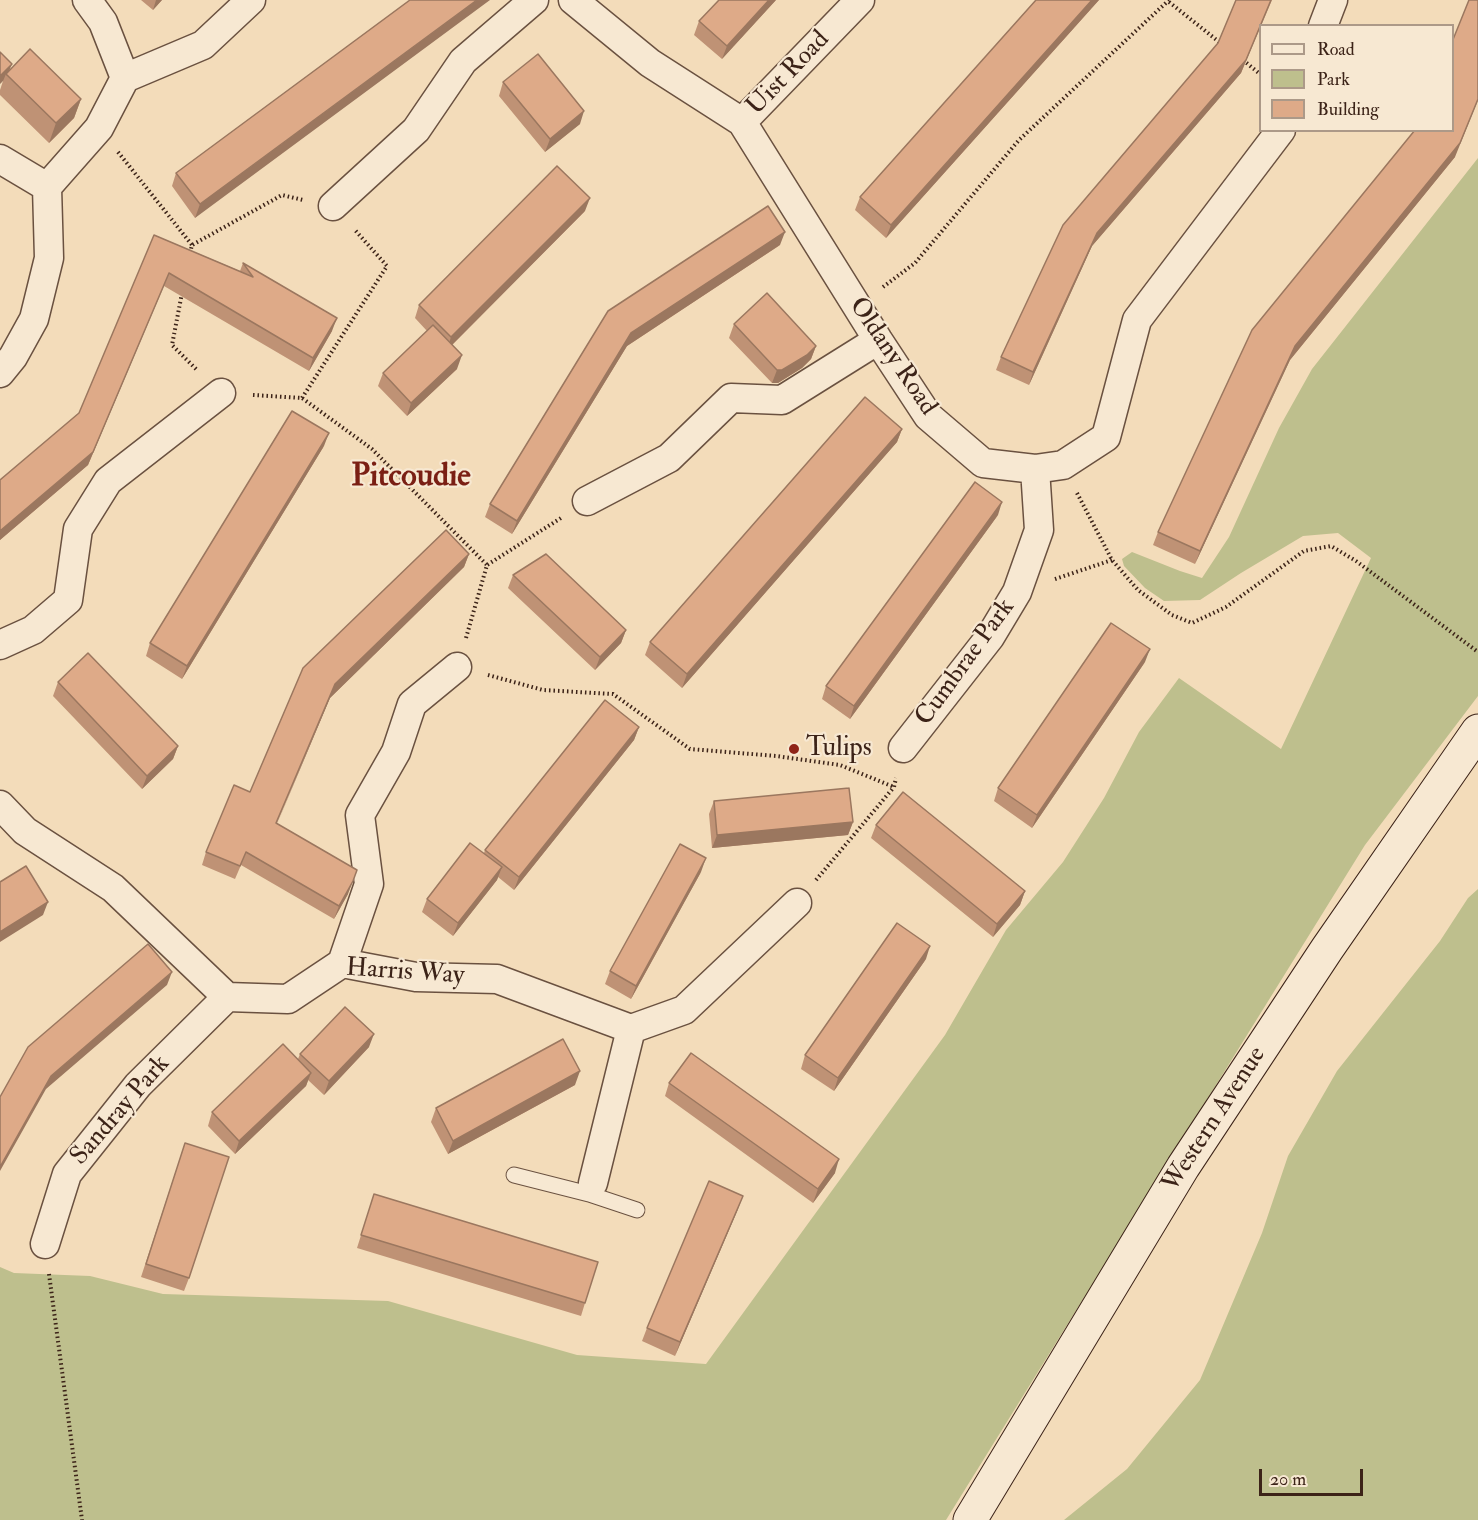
<!DOCTYPE html>
<html>
<head>
<meta charset="utf-8">
<style>
	body { margin:0 }
	#map { position:relative; width:1478px; height:1520px; overflow:hidden; background:#f3dcba; font-family:"IM FELL Double Pica",serif }
	canvas { display:block }
	.legend { position:absolute; left:1259px; top:24px; width:195px; height:108px; box-sizing:border-box; background:#f7e8d2; border:2px solid #ac9988; margin:0; padding:8px 10px; list-style:none; font-size:18px; color:#3c2318 }
	.legend li { display:flex; align-items:center; gap:12px; height:30px }
	.legend b { width:30px; border:2px solid #ac9988 }
	.scale { position:absolute; left:1259px; top:1469px; width:104px; height:27px; box-sizing:border-box; border:3px solid #3c2318; border-top:0; padding-left:8px; font-size:18px; line-height:21px; white-space:nowrap; color:#3c2318; -webkit-text-stroke:4px #f7e8d2; paint-order:stroke }
</style>
</head>
<body>
<div id="map">
<canvas width="1478" height="1520"></canvas>
<ul class="legend">
<li><b style="height:8px;background:#f7e8d2"></b>Road</li>
<li><b style="height:16px;background:#bebf8d"></b>Park</li>
<li><b style="height:16px;background:#deaa88"></b>Building</li>
</ul>
<div class="scale">20 m</div>
</div>
<script>
const context = document.querySelector('canvas').getContext('2d');
context.lineJoin = 'round';
function paint(path, color) { context.fillStyle = color; context.fill(path, 'evenodd'); }
const shape = rows => new Path2D(rows.map(r => 'M' + r).join(''));
function strokePath(path, color, width, dash) { context.strokeStyle = color; context.lineWidth = width; context.lineCap = dash ? 'butt' : 'round'; context.setLineDash(dash || []); context.stroke(path); }
function write(font, color, halo, rows, align = 'center') {
  context.font = font + ' "IM FELL Double Pica",serif'; context.lineWidth = 4.5; context.setLineDash([]); context.textBaseline = 'middle'; context.strokeStyle = halo; context.fillStyle = color; for (const [text, x, y, turn = 0] of rows) {
    context.save(); context.translate(x, y); context.rotate((+turn || 0) * Math.PI / 180); context.textAlign = isNaN(turn) ? turn : align; if (halo) context.strokeText(text, 0, 0); context.fillText(text, 0, 0); context.restore();
  }
}
const green = shape([
	[1478,158,1478,696,1365,845,946,1520,0,1520,0,1267,14,1273,90,1276,163,1294,388,1301,577,1355,706,1364,945,1035,1006,930,1063,862,1104,798,1139,732,1179,678,1281,749,1371,558,1338,533,1303,536,1241,573,1200,600,1164,601,1145,588,1124,566,1122,559,1132,552,1180,571,1202,578,1229,537,1279,428,1312,369],
	[1478,889,1478,1520,1064,1520,1127,1469,1200,1380,1262,1233,1288,1156,1337,1071,1440,941,1468,898]
]);
const path = shape([
	[1169,2,1223,45],
	[1243,60,1260,74],
	[118,152,192,245],
	[190,253,192,245,282,195,303,200],
	[883,287,915,263,1019,140,1169,0],
	[182,293,172,345,197,370],
	[253,395,302,398,372,449,487,565],
	[302,398,387,266,354,229],
	[1077,493,1112,560,1138,590,1172,615,1192,623,1226,607,1304,551,1331,546,1356,561,1478,652],
	[1055,579,1112,560],
	[466,638,487,565,561,518],
	[488,675,543,690,613,694,690,749,776,756,840,765,894,787],
	[816,880,894,787,896,778],
	[49,1274,82,1520]
]);
const service = shape([
	[514,1175,589,1194,637,1210]
]);
const minor = shape([
	[573,0,650,63,742,122,878,340,928,416,983,463,1035,469,1063,465,1106,437,1137,320,1281,130],
	[1323,26,1333,0],
	[125,78,203,45,251,0],
	[742,122,860,0],
	[0,159,47,187],
	[333,206,416,130,463,61,534,0],
	[0,373,13,357,34,319,49,258,47,187,99,128,125,78,103,22,87,0],
	[587,501,669,458,731,398,782,400,878,340],
	[0,645,33,630,68,600,78,529,108,481,221,393],
	[903,748,990,637,1017,592,1039,530,1035,469],
	[0,805,25,831,113,888,227,997,288,999,342,963,416,977,497,979,631,1029],
	[342,963,369,884,360,815,396,752,412,704,457,667],
	[631,1029,684,1010,797,903],
	[593,1183,631,1029],
	[45,1244,67,1174,138,1085,227,997]
]);
const secondary = shape([
	[970,1520,1183,1167,1327,949,1478,731]
]);
const wall = shape([
	[141,0,162,0,153,10],
	[410,0,195,218,172,186,176,173],
	[776,0,722,59,694,35,699,21],
	[1036,0,1099,0,886,238,855,210,860,197],
	[1236,0,1272,0,1241,73,1092,246,1029,385,996,370,1001,357,1218,43],
	[0,52,9,70,81,99,74,118,49,143,0,95,0,90,3,81],
	[503,82,580,124,545,152,499,96],
	[1452,130,1455,157,1290,360,1195,564,1153,545,1158,532],
	[585,211,452,345,457,369,407,416,378,386,383,373,427,331,415,318,419,305],
	[154,235,240,271,243,263,332,331,309,371,164,286,88,465,0,540,0,480,79,413],
	[780,245,627,346,512,534,485,517,490,504,608,311],
	[734,324,816,346,811,359,802,368,778,383,772,383,729,338],
	[902,429,897,442,682,688,645,655,650,642],
	[324,446,182,679,146,656,150,643],
	[998,515,850,719,822,699,826,686],
	[469,554,464,567,330,698,277,823,348,894,334,919,241,865,235,879,202,865,206,852,250,792,303,668],
	[513,575,626,630,621,643,595,670,508,588],
	[1145,662,1032,828,994,801,998,788],
	[58,682,178,746,173,759,142,789,53,696],
	[639,727,634,740,514,890,498,877,497,880,453,936,422,912,427,899,484,853,485,850],
	[714,801,853,822,848,835,712,848,709,814],
	[876,825,1025,891,1020,905,993,937,871,838],
	[701,872,631,999,605,984,610,971],
	[926,959,834,1091,801,1069,805,1055],
	[369,1047,324,1095,308,1080,306,1086,235,1154,208,1126,212,1112,298,1059,300,1054],
	[669,1083,835,1173,813,1203,665,1096],
	[575,1085,448,1154,431,1122,436,1108],
	[185,1143,189,1278,184,1291,141,1277],
	[374,1194,585,1303,581,1316,357,1248],
	[738,1209,675,1356,642,1341,647,1328]
]);
const shadedWall = shape([
	[156,0,162,0,153,10],
	[477,0,490,0,195,218,200,204],
	[769,0,776,0,722,59,727,46],
	[1092,0,1099,0,886,238,891,225],
	[1271,0,1241,73,1092,246,1029,385,1033,372,1097,233],
	[12,64,7,76,6,74,3,81,0,84,0,76],
	[81,99,74,118,49,143,56,123],
	[1478,100,1455,157,1290,360,1195,564,1200,551,1295,346],
	[584,111,580,124,545,152,550,139],
	[590,198,585,211,447,350,451,337],
	[785,232,780,245,627,346,512,534,517,521,631,333],
	[169,273,88,465,0,540,0,531,93,452],
	[337,318,332,331,309,371,313,358],
	[816,346,811,359,802,368,778,383,772,383,777,370],
	[462,355,457,369,407,416,411,403],
	[902,429,897,442,682,688,687,674],
	[329,433,324,446,182,679,187,666],
	[1002,502,998,515,850,719,854,706],
	[469,554,464,567,330,698,272,836,335,684],
	[626,630,621,643,595,670,600,657],
	[1150,649,1145,662,1032,828,1037,815],
	[639,727,634,740,514,890,519,877],
	[178,746,173,759,142,789,147,776],
	[853,822,848,835,712,848,717,835],
	[706,858,701,872,631,999,636,986],
	[502,867,497,880,453,936,458,923],
	[353,881,348,894,334,919,339,906],
	[1025,891,1020,905,993,937,997,924],
	[48,902,43,915,0,942,0,932],
	[930,946,926,959,834,1091,838,1078],
	[172,972,167,985,46,1089,0,1171,0,1167,51,1076],
	[374,1034,369,1047,324,1095,329,1081],
	[580,1071,575,1085,448,1154,453,1141],
	[311,1073,306,1086,235,1154,239,1141],
	[839,1159,835,1173,813,1203,818,1189],
	[743,1196,738,1209,675,1356,680,1342]
]);
const building = shape([
	[410,0,477,0,200,204,176,173,410,0],
	[719,0,769,0,727,46,699,21,719,0],
	[1036,0,1092,0,891,225,860,197,1036,0],
	[1236,0,1271,0,1246,60,1097,233,1033,372,1001,357,1063,225,1218,43,1236,0],
	[1469,0,1478,0,1478,99,1460,143,1295,346,1200,551,1158,532,1252,330,1415,130,1452,130,1452,42,1469,0],
	[30,49,81,99,56,123,6,74,30,49],
	[0,52,12,64,0,76,0,52],
	[538,54,584,111,550,139,503,82,538,54],
	[557,166,590,198,451,337,419,305,557,166],
	[768,206,785,232,631,333,517,521,490,504,608,311,768,206],
	[154,235,253,277,243,263,337,318,313,358,169,273,93,452,0,531,0,480,79,413,154,235],
	[767,293,816,346,807,355,782,370,777,370,734,324,767,293],
	[433,325,462,355,411,403,383,373,433,325],
	[865,397,902,429,687,674,650,642,865,397],
	[292,411,329,433,187,666,150,643,292,411],
	[975,482,1002,502,854,706,826,686,975,482],
	[446,530,469,554,335,684,276,823,357,870,353,881,339,906,246,852,240,866,206,852,234,785,250,792,303,668,446,530],
	[546,554,626,630,600,657,513,575,546,554],
	[1111,623,1150,649,1037,815,998,788,1111,623],
	[88,653,178,746,147,776,58,682,88,653],
	[605,700,639,727,519,877,485,850,605,700],
	[849,788,853,822,717,835,714,801,849,788],
	[903,792,1025,891,997,924,876,825,903,792],
	[470,843,502,867,458,923,427,899,470,843],
	[680,844,706,858,636,986,610,971,680,844],
	[26,866,48,902,0,932,0,882,26,866],
	[897,923,930,946,838,1078,805,1055,897,923],
	[148,944,172,972,51,1076,0,1167,0,1097,28,1047,148,944],
	[345,1007,374,1034,329,1081,300,1054,345,1007],
	[563,1039,580,1071,453,1141,436,1108,563,1039],
	[283,1044,311,1073,239,1141,212,1112,283,1044],
	[691,1053,839,1159,818,1189,669,1083,691,1053],
	[185,1143,229,1157,189,1278,146,1264,185,1143],
	[709,1181,743,1196,680,1342,647,1328,709,1181],
	[374,1194,598,1262,585,1303,361,1235,374,1194]
]);
const markers = [
	[794,749,6,"#8f2418"]
];
const streetNames = [
	["Uist Road",789,74,-46],
	["Oldany Road",892,357,56],
	["Cumbrae Park",966,663,-54],
	["Harris Way",405,973,4],
	["Sandray Park",121,1111,-49],
	["Western Avenue",1215,1120,-57]
];
const poiNames = [
	["Tulips",806,749]
];
const districtNames = [
	["Pitcoudie",411,478]
];
paint(green, '#bebf8d');
strokePath(service, '#6a5140', 17);
strokePath(minor, '#6a5140', 31);
strokePath(secondary, '#3c2318', 35);
strokePath(path, '#3c2318', 4, [1.5, 3]);
strokePath(service, '#f7e8d2', 15);
strokePath(minor, '#f7e8d2', 28);
strokePath(secondary, '#f7e8d2', 33);
paint(wall, '#bf9275');
paint(shadedWall, '#9b775f');
paint(building, '#deaa88');
strokePath(building, '#9b775f', 1.5);
for (const [x, y, r, color] of markers) { const dot = new Path2D(); dot.arc(x, y, r, 0, 2 * Math.PI); context.fillStyle = color; context.fill(dot); strokePath(dot, '#f7e8d2', 2); }
write('26px', '#3c2318', '#f7e8d2', streetNames);
write('26px', '#3c2318', '#f7e8d2', poiNames, 'left');
write('bold 32px', '#7a1f14', '#f7e8d2', districtNames);
</script>
</body>
</html>
